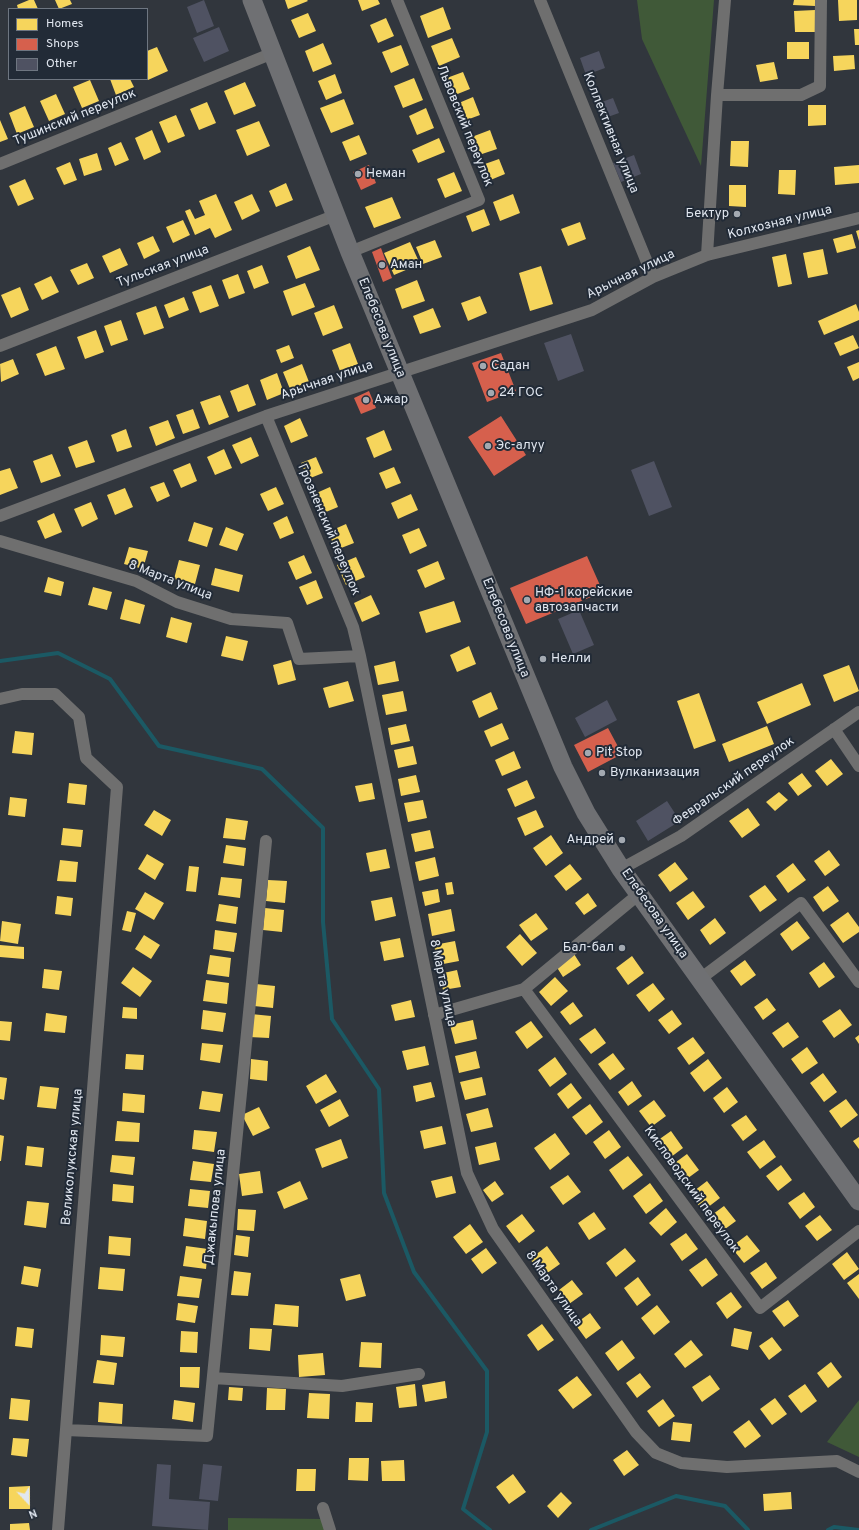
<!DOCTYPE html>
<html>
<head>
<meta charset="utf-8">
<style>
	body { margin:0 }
	#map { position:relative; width:859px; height:1530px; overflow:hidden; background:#31363d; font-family:Overpass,sans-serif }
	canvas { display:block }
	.legend { position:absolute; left:8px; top:8px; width:140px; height:72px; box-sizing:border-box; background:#222b37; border:1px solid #6e7681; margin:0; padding:5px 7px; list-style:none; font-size:12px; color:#e1e7f0 }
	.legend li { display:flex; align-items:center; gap:8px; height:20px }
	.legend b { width:20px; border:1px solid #6e7681 }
	.north { position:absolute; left:8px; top:1482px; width:40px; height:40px; -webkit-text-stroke:3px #222b37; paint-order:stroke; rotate:158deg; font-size:11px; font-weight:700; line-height:16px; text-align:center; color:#e1e7f0 }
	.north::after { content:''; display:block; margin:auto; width:14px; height:18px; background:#e1e7f0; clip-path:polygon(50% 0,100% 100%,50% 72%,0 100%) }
</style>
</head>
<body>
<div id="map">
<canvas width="859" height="1530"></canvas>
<ul class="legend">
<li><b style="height:11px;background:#f6d55c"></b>Homes</li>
<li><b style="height:11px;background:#d6604d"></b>Shops</li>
<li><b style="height:11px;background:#4f5262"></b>Other</li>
</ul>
<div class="north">N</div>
</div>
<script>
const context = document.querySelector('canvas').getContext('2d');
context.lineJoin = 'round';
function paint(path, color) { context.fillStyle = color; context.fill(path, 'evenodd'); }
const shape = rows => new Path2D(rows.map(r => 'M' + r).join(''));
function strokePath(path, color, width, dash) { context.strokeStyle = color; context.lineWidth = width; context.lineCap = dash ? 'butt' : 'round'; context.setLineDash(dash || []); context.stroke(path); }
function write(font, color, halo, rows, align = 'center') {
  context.font = font + ' Overpass,sans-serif'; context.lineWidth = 4; context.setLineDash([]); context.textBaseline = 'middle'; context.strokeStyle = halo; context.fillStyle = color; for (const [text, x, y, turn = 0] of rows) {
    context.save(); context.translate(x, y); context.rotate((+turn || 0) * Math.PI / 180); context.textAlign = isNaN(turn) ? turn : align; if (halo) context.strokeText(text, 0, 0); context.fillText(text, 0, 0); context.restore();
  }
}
const green = shape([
	[637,0,714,0,701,166,642,39],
	[859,1400,859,1457,827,1442],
	[228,1518,324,1519,327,1530,228,1530]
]);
const homes = shape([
	[29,0,34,0,38,9,18,9,17,5],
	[55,0,70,0,72,4,59,9],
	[285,0,307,0,308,1,288,9],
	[358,0,378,0,380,4,362,11],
	[794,0,815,0,815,6,793,5],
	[838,0,857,0,857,20,839,21],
	[443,7,451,29,428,38,420,16],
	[815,10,815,32,795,32,794,11],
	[308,13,316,31,299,38,291,20],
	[386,18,394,36,378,43,370,25],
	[854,29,859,29,859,45,855,45],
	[452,38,460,57,439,66,431,46],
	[787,42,809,42,809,59,787,59],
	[323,43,332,64,313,72,305,51],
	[401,45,409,65,391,73,382,52],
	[157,47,168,71,148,80,147,51],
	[854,55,855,69,834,71,833,56],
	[774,62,778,79,760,82,756,65],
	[463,72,470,89,450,97,444,79],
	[335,74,342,93,326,100,318,81],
	[414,78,423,100,403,108,394,86],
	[110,79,130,79,134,87,116,95],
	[90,80,99,101,82,108,73,87],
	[245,82,256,106,234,115,224,91],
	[56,94,65,114,49,121,40,101],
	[473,97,480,115,461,122,454,105],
	[344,99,354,124,331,133,320,108],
	[207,102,216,123,199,130,190,109],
	[808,105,826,105,826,125,808,126],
	[25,106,34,127,17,134,9,113],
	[426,108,434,128,417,135,409,116],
	[176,115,185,136,168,143,159,122],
	[0,120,8,139,0,142],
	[259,121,270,146,247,156,236,130],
	[152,130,161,152,144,160,135,138],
	[490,130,497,149,476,156,469,138],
	[359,135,367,154,350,161,342,142],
	[439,138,445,152,418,163,412,150],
	[731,141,749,141,748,167,730,166],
	[121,142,129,160,115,166,108,148],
	[97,153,102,170,84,176,79,159],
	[499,159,505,174,488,181,482,165],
	[70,162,77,180,64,185,56,168],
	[859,165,859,183,835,185,834,167],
	[779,170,796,170,795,195,778,194],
	[454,172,462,191,445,198,437,179],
	[25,179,34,199,18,206,9,186],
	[286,183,293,200,276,207,269,191],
	[729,185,746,185,746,207,729,206],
	[216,194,232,230,215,238,210,228,195,235,185,211,190,209,195,219,205,215,199,201],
	[252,194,260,211,242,220,234,202],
	[513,194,520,213,500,221,493,202],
	[392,197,401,218,374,228,365,207],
	[484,209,490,225,472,232,466,216],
	[183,220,190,235,173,243,166,227],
	[580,222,586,239,568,246,561,229],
	[859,230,859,241,856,231],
	[852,234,856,248,837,253,833,239],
	[153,236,160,251,144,259,137,243],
	[435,240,442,257,423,264,416,247],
	[410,242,420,264,394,275,384,253],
	[310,246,320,270,296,279,287,256],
	[120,248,128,265,110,273,102,256],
	[823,249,828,274,808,278,803,253],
	[786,254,792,284,778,287,772,257],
	[87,263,94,278,78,285,70,270],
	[262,265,269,283,254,289,247,271],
	[541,266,553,304,530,311,519,273],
	[238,274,245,293,229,299,222,280],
	[51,276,59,292,42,300,34,284],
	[417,280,425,301,402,309,395,289],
	[305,283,315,307,292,316,283,291],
	[211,285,219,306,200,313,192,292],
	[20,287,29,310,11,318,1,295],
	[480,296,487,313,468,321,461,303],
	[184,297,189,310,169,318,164,305],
	[856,304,859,312,859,320,824,335,818,321],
	[334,305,343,328,323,336,314,313],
	[156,306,164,328,144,335,136,313],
	[433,308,441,327,420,334,413,316],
	[121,320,128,340,111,346,104,326],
	[96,330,104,352,85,359,77,337],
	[853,335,859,348,840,356,834,343],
	[350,343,358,364,340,371,332,350],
	[289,345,294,358,281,363,276,350],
	[56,346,65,369,45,376,36,354],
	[13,359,19,374,1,382,0,364],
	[859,362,859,378,853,381,847,367],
	[302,364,309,382,290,389,283,372],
	[277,373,284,393,267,400,260,380],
	[248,384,256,405,238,412,230,391],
	[220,395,229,417,209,425,200,402],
	[193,409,200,428,183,434,176,415],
	[300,418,308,436,291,443,284,426],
	[168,420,175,438,156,446,149,427],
	[126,429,132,447,117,452,111,435],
	[384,430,392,450,374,458,366,438],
	[251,437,259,456,241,464,232,445],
	[87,440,95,462,76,468,68,447],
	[224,449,232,468,215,475,207,457],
	[52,454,61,476,41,483,33,461],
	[316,457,323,473,308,479,301,463],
	[190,463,197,481,181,488,173,470],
	[394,467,401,483,386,489,379,473],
	[10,468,18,488,0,495,0,471],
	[164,482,170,496,157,502,150,487],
	[276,487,284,504,268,511,260,494],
	[330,487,338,507,321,514,312,495],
	[125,488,133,507,115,515,107,495],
	[411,494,418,510,398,519,391,503],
	[91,502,98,519,82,527,74,509],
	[54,513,62,532,45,539,37,521],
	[287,516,294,533,280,539,273,523],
	[194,522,213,528,207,547,188,541],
	[346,524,354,543,336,550,328,532],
	[226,527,244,534,237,551,219,545],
	[419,528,427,546,410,554,402,535],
	[129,547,148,551,143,569,124,564],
	[304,555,312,573,296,580,288,562],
	[356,557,365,577,346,585,337,565],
	[179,560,200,565,195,584,174,579],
	[438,561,445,579,425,588,417,570],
	[215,568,243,575,239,592,211,585],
	[48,577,64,582,61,596,44,592],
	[316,580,323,598,307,605,299,587],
	[93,587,112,592,107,610,88,605],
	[371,595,380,614,362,622,354,603],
	[125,599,145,605,140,624,120,619],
	[454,601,461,622,426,633,419,612],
	[171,617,192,623,187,643,166,637],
	[226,636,248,641,243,661,221,656],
	[469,646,476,664,457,672,450,655],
	[291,660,296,680,278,685,273,665],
	[395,661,399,681,378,685,374,666],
	[849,665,859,691,834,702,823,675],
	[348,681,354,701,329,708,323,688],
	[802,683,811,705,767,724,757,702],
	[403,691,407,711,386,715,382,695],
	[491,692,498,709,479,718,472,701],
	[699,693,716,741,694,749,677,701],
	[502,723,509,739,491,747,484,731],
	[406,724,410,741,391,745,388,728],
	[767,726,774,744,729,762,722,744],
	[15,731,34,733,32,755,12,753],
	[413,746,417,764,398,768,394,750],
	[514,751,521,768,502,776,495,760],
	[831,759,843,774,827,786,815,771],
	[802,773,812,786,798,796,788,783],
	[416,775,420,792,401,796,398,779],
	[527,780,535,798,515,807,507,789],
	[69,783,87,785,85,805,67,803],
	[372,783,375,799,359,802,355,786],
	[779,792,788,800,775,811,766,802],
	[10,797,27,799,25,817,8,815],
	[423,800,427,818,408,822,404,803],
	[748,808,760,825,742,838,729,821],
	[154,810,171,820,162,836,144,825],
	[536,810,544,827,525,836,517,818],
	[226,818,248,821,245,840,223,838],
	[63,828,83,830,81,847,61,845],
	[430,830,434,848,415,852,411,834],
	[551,835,563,853,546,866,533,848],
	[226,845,246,848,244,866,223,863],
	[386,849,390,868,370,872,366,853],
	[829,850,840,865,825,876,814,861],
	[147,854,164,864,155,880,138,869],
	[435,857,439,876,419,881,415,862],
	[60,860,78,862,76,882,57,881],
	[675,862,688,879,670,892,658,875],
	[793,863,806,880,788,893,776,876],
	[570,864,582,879,566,891,554,876],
	[189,866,199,867,196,892,186,891],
	[221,877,242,879,240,898,218,895],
	[268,880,287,881,285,903,266,901],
	[452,882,454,894,447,895,445,883],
	[765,885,777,900,760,912,749,896],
	[828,886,839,901,823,912,813,897],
	[438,889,440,902,425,906,422,892],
	[693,891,705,907,688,920,676,903],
	[145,892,164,903,154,920,135,909],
	[588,893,597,906,584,915,575,903],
	[57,896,73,898,71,916,55,914],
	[392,897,396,916,375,921,371,901],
	[219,904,238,907,236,924,216,921],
	[265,908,284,910,282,932,263,930],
	[451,909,455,931,432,936,428,914],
	[127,911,136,913,131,932,122,930],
	[848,912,859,927,859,932,843,943,830,925],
	[536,913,548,929,531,941,519,925],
	[715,918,726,933,710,945,700,930],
	[2,921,21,924,18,944,0,941],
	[797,921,810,938,792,951,780,934],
	[215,930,237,933,234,952,213,949],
	[520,934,537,953,522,966,506,947],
	[144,935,160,945,151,959,135,949],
	[400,938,404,957,384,961,380,942],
	[455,941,459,961,438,965,434,945],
	[0,945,24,947,24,959,0,957],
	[574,954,581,965,563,977,556,966],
	[210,955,231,958,229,977,207,974],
	[632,956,644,973,628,985,616,968],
	[745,960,756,975,741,986,730,971],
	[824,962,835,977,819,988,809,973],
	[133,967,152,981,140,997,121,983],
	[44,969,62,971,59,990,42,988],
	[457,970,461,987,443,990,439,974],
	[555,977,568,991,551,1006,539,992],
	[206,980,229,983,227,1004,203,1001],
	[653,983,665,999,649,1012,636,995],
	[256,984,275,986,273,1008,254,1006],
	[767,998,776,1010,763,1020,754,1007],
	[411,1000,415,1017,395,1021,391,1005],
	[573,1002,583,1016,570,1025,560,1012],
	[123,1007,137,1008,137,1019,122,1018],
	[840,1009,852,1025,834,1038,822,1021],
	[203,1010,226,1013,223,1032,201,1029],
	[672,1010,682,1024,669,1034,658,1020],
	[46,1013,67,1016,65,1033,44,1031],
	[251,1014,271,1016,269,1038,249,1037],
	[473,1020,477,1039,455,1044,450,1025],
	[0,1021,12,1022,10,1041,0,1040],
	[531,1021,543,1037,527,1049,515,1032],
	[788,1022,799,1037,783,1048,772,1033],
	[595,1028,606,1043,591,1054,579,1039],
	[859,1035,859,1044,855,1038],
	[693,1037,705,1053,689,1065,677,1048],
	[202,1043,223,1045,220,1063,200,1060],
	[425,1046,429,1065,407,1070,402,1051],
	[807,1047,818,1063,802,1074,791,1059],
	[476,1051,480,1068,459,1073,455,1056],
	[613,1053,625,1069,610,1080,598,1064],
	[126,1054,144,1055,143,1070,125,1069],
	[555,1057,567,1074,550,1087,538,1070],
	[251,1059,268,1061,267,1081,250,1079],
	[708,1059,722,1078,704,1092,690,1073],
	[823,1073,837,1092,824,1102,810,1083],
	[326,1074,337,1092,316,1104,306,1086],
	[0,1077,7,1078,4,1100,0,1099],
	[482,1077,486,1095,465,1100,460,1082],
	[632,1081,642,1096,628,1106,618,1092],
	[431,1082,435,1097,416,1102,413,1086],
	[571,1083,582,1098,568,1109,557,1094],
	[40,1086,59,1088,56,1109,37,1107],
	[727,1087,738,1102,724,1113,713,1098],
	[202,1091,223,1094,220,1112,199,1109],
	[123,1093,145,1095,144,1113,122,1111],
	[340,1099,349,1116,329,1127,320,1110],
	[846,1099,858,1115,841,1128,829,1111],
	[654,1100,666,1116,651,1127,639,1111],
	[590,1104,603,1122,586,1135,572,1117],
	[259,1107,270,1128,253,1136,242,1115],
	[488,1108,493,1127,471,1132,466,1114],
	[746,1115,757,1130,743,1141,731,1125],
	[117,1121,140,1123,139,1142,115,1141],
	[442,1126,446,1144,424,1149,420,1131],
	[194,1130,217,1132,214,1152,192,1149],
	[609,1130,621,1147,605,1159,593,1142],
	[671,1131,683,1148,667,1160,654,1143],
	[555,1133,570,1154,550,1170,534,1148],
	[0,1135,4,1136,1,1161,0,1161],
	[859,1137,859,1149,853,1141],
	[341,1139,348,1158,322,1168,315,1149],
	[764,1140,776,1157,760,1169,747,1152],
	[496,1142,500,1160,479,1165,475,1147],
	[27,1146,44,1148,42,1167,25,1165],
	[687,1154,699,1170,684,1181,672,1165],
	[112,1155,135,1157,133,1175,110,1172],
	[628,1156,643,1175,623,1190,609,1170],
	[193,1161,214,1164,211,1182,190,1180],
	[781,1165,792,1180,778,1191,766,1176],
	[260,1171,263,1193,242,1196,239,1174],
	[568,1175,581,1192,563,1205,550,1187],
	[452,1176,456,1193,436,1198,431,1181],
	[300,1181,308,1199,284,1209,277,1192],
	[495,1181,504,1194,492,1202,483,1190],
	[707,1181,720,1198,703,1211,690,1194],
	[650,1183,663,1201,646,1214,633,1196],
	[113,1184,134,1186,133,1203,112,1201],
	[190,1189,210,1191,208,1208,188,1206],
	[804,1192,815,1207,800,1219,788,1203],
	[27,1201,49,1203,46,1228,24,1225],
	[724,1206,736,1221,721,1232,709,1217],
	[666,1208,677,1222,661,1236,649,1223],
	[238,1209,256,1210,254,1231,237,1230],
	[594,1212,606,1229,589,1240,578,1223],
	[522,1214,535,1231,519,1243,506,1226],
	[820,1215,832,1230,817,1241,805,1226],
	[185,1218,207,1221,205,1239,183,1236],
	[470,1224,483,1242,466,1254,453,1237],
	[686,1233,698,1249,682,1261,670,1244],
	[236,1235,250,1237,248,1257,234,1255],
	[747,1235,760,1251,744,1263,731,1247],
	[109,1236,131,1238,130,1256,108,1254],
	[186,1246,208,1249,206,1269,183,1266],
	[547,1246,560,1264,543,1276,530,1259],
	[486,1248,497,1263,482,1274,471,1259],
	[625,1248,636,1261,616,1277,606,1263],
	[847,1252,859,1269,844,1280,832,1264],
	[706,1258,718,1275,702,1287,689,1270],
	[766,1262,777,1278,762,1289,750,1273],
	[24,1266,41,1269,38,1287,21,1284],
	[100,1267,125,1269,123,1291,98,1289],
	[234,1271,251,1273,248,1296,231,1295],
	[360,1274,366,1296,346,1301,340,1279],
	[859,1274,859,1299,847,1283],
	[180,1276,202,1279,199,1298,177,1296],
	[638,1277,651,1295,637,1306,624,1288],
	[572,1280,583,1294,569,1304,559,1290],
	[731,1292,742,1307,727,1319,716,1303],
	[788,1300,799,1316,784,1327,772,1311],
	[178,1303,198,1306,195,1323,176,1320],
	[275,1304,299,1306,298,1327,273,1325],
	[657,1305,670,1322,654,1335,641,1318],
	[590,1313,601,1328,586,1339,575,1324],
	[542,1324,554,1340,538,1351,527,1335],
	[17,1327,34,1329,32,1348,15,1346],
	[250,1328,272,1329,270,1351,249,1349],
	[734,1328,752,1332,748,1350,731,1346],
	[181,1331,198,1332,197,1353,180,1352],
	[101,1335,125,1337,123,1357,100,1355],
	[772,1337,782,1350,769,1360,759,1346],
	[622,1340,635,1358,618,1371,605,1353],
	[691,1340,703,1355,685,1368,674,1354],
	[361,1342,382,1343,381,1368,359,1367],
	[323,1353,325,1375,299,1377,298,1355],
	[97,1360,117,1363,114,1385,93,1383],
	[831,1362,842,1377,828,1388,817,1373],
	[180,1367,200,1367,199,1388,180,1387],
	[640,1373,651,1387,637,1398,626,1383],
	[710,1375,720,1389,702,1402,692,1387],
	[577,1376,592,1395,573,1409,558,1390],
	[445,1381,447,1398,425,1402,422,1385],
	[415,1384,417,1406,399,1408,396,1387],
	[805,1384,817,1401,801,1413,788,1396],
	[229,1387,243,1388,242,1401,228,1400],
	[267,1388,286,1389,285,1410,266,1410],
	[309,1393,330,1394,329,1419,307,1418],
	[11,1398,30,1400,28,1421,9,1419],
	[775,1398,787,1414,772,1425,760,1409],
	[663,1399,675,1416,659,1427,647,1411],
	[174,1400,195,1403,193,1422,172,1419],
	[99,1402,123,1404,122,1424,98,1422],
	[356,1402,373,1403,372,1422,355,1422],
	[749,1420,761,1436,745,1448,733,1432],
	[673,1422,692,1424,690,1442,671,1440],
	[13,1438,29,1439,27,1457,11,1455],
	[627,1450,639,1465,624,1476,613,1460],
	[349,1458,369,1458,368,1481,348,1480],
	[404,1460,405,1481,382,1481,381,1461],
	[297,1469,316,1469,315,1491,296,1491],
	[513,1474,526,1492,509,1504,496,1487],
	[30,1486,30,1509,9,1509,9,1487],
	[561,1492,572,1503,558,1518,547,1506],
	[791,1492,792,1509,764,1511,763,1494],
	[29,1523,30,1530,10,1530,10,1524]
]);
const shops = shape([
	[369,165,376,183,361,190,353,172],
	[381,248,392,278,383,282,372,252],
	[501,353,516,391,487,402,472,363],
	[369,391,376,408,361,414,354,398],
	[501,416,526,455,494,476,468,437],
	[587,556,603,592,526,624,510,588],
	[608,728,622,754,588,772,574,745]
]);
const stream = shape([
	[0,661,58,653,110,679,159,746,262,769,323,828,323,922,332,1019,379,1089,384,1193,414,1272,487,1371,487,1432,463,1509,490,1530],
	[591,1530,676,1496,725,1506,748,1530],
	[828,1530,834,1527,859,1530]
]);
const building = shape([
	[204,0,214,26,197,33,187,7],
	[219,27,229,51,204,62,193,38],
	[599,51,605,68,586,75,580,58],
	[613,98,619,113,602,119,596,104],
	[634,155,641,174,621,182,613,163],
	[571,334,584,371,558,381,544,343],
	[654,461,672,507,649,516,631,470],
	[579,610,594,645,573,654,558,619],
	[607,700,617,720,585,737,575,718],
	[667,801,680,821,648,841,636,821],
	[157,1464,171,1465,169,1499,210,1502,208,1530,152,1526],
	[203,1464,222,1466,218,1501,199,1499]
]);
const minor = shape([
	[540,0,653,277],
	[717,95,801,95,820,86,821,0],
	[0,164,273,53],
	[350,252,479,200,397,0],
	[707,255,717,95,725,0],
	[0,346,336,215],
	[266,416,353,627,360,656],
	[0,516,266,416,592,310,653,277,707,255,859,218],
	[0,541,136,581,177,602,231,619,287,623,299,659,360,656,467,1173,493,1229,636,1432,656,1453,681,1463,727,1467,837,1461,859,1472],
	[0,699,22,694,55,694,79,717,86,758,117,787,58,1530],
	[834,729,859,766],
	[621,869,681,836,859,712],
	[700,979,801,903,859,982],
	[524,989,760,1308,859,1231],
	[434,1015,524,989,639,894],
	[213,1378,342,1386,419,1374],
	[66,1430,207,1436,266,841],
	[323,1508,330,1530]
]);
const primary = shape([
	[252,0,350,252,563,767,586,813,621,869,859,1201]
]);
const markers = [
	[358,174,4,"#a3a9b1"],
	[737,214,4,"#a3a9b1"],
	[382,265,4,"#a3a9b1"],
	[483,366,4,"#a3a9b1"],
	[491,393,4,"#a3a9b1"],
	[366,400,4,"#a3a9b1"],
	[488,446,4,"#a3a9b1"],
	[527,600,4,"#a3a9b1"],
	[543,659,4,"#a3a9b1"],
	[588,753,4,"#a3a9b1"],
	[602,773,4,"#a3a9b1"],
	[622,840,4,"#a3a9b1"],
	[622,948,4,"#a3a9b1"]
];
const streetNames = [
	["Тушинский переулок",75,118,-22],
	["Львовский переулок",464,126,68],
	["Коллективная улица",610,133,68],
	["Колхозная улица",780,223,-14],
	["Тульская улица",163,267,-21],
	["Арычная улица",631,275,-26],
	["Елебесова улица",381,328,68],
	["Арычная улица",327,381,-19],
	["Грозненский переулок",328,530,67],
	["8 Марта улица",170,581,21],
	["Елебесова улица",505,628,68],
	["Февральский переулок",734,782,-35],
	["Елебесова улица",654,914,55],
	["8 Марта улица",442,983,78],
	["Великолукская улица",73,1157,-85],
	["Кисловодский переулок",691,1190,54],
	["Джакыпова улица",216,1207,-84],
	["8 Марта улица",553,1289,55]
];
const poiNames = [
	["Неман",366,174],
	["Бектур",729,214,"right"],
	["Аман",390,265],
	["Садан",491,366],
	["24 ГОС",499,393],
	["Ажар",374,400],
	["Эс-алуу",496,446],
	["НФ-1 корейские",535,593],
	["автозапчасти",535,608],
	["Нелли",551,659],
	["Pit Stop",596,753],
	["Вулканизация",610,773],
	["Андрей",614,840,"right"],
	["Бал-бал",614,948,"right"]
];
paint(green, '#405938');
paint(homes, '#f6d55c');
paint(shops, '#d6604d');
strokePath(stream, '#1b5964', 4);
paint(building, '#4f5262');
strokePath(minor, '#6f6f6f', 12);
strokePath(primary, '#6f7073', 19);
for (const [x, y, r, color] of markers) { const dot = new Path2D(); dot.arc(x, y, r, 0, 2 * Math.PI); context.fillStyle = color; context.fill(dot); strokePath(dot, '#222b37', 1.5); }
write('13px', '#e1e7f0', '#222b37', streetNames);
write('13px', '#e1e7f0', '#222b37', poiNames, 'left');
</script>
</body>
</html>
